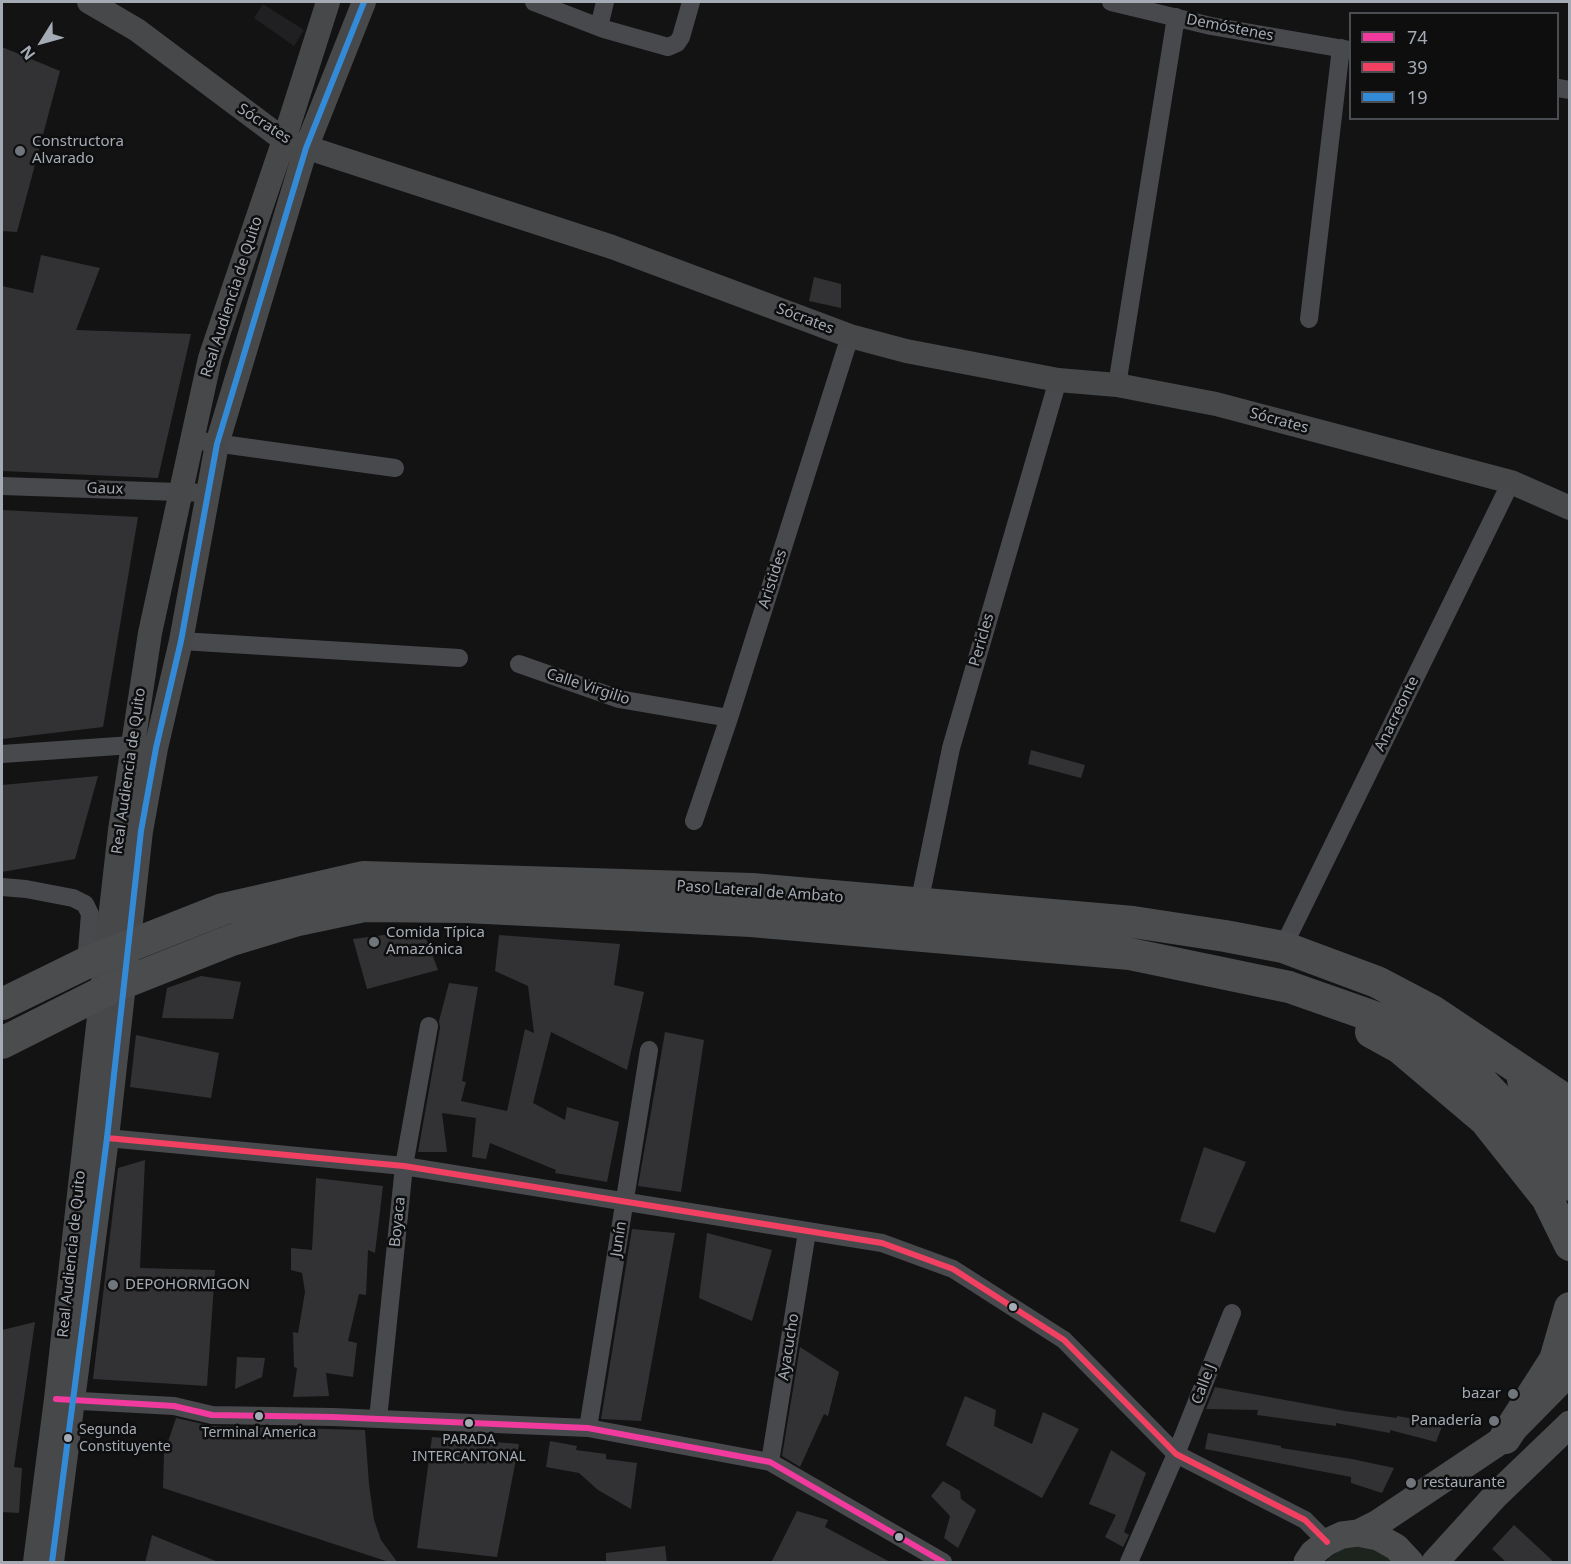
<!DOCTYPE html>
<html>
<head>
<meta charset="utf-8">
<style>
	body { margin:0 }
	#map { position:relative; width:1571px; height:1564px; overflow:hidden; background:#131314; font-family:"Noto Sans",sans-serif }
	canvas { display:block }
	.frame { position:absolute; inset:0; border:3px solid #a4abb5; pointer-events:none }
	.legend { position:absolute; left:1349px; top:12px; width:210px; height:108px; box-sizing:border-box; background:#0e0e0f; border:2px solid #4a4d51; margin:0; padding:8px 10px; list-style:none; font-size:18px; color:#a4abb5 }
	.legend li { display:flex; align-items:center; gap:12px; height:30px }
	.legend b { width:30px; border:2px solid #4a4d51 }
	.north { position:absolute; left:12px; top:12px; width:60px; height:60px; -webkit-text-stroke:4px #0e0e0f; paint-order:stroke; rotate:233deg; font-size:16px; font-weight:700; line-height:24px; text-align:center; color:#a4abb5 }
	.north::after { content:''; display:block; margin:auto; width:21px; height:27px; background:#a4abb5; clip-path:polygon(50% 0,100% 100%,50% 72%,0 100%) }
</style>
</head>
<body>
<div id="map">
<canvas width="1571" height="1564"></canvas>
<div class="frame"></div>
<ul class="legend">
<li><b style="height:8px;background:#f13a9d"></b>74</li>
<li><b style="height:8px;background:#f24062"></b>39</li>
<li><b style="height:8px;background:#338bd7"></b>19</li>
</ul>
<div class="north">N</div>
</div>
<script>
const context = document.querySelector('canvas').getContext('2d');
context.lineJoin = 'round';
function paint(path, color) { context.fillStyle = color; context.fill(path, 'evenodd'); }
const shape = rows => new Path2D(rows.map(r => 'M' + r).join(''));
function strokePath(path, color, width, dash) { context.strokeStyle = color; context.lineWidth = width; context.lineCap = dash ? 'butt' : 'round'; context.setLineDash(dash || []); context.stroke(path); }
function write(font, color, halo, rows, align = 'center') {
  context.font = font + ' "Noto Sans",sans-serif'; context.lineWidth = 5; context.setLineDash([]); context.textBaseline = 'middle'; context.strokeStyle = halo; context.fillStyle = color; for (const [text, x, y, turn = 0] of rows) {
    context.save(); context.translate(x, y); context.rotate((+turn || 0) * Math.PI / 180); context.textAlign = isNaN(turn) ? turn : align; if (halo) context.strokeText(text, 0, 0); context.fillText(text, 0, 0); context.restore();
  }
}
const built = shape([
	[263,4,304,30,294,46,254,18]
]);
const green = shape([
	[1366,1544,1397,1562,1325,1562,1337,1551,1351,1545]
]);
const building = shape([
	[2,47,60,71,17,232,2,231],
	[41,255,100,268,76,330,191,334,158,478,2,471,2,286,33,293],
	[814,277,841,284,841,308,809,301],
	[2,510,138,517,103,727,2,739],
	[1031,750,1085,765,1081,778,1028,764],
	[98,776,75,859,2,872,2,785],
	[423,930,438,970,367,989,353,939],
	[499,935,620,944,614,985,644,992,627,1070,551,1032,533,1103,565,1120,567,1107,619,1122,607,1182,555,1173,556,1170,490,1143,486,1159,472,1157,476,1118,442,1113,447,1152,418,1152,440,1028,439,1021,449,983,478,987,462,1081,466,1082,461,1101,507,1111,525,1029,534,1033,528,986,495,971],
	[201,976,241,982,233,1019,162,1018,167,988],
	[665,1032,704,1040,681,1192,638,1186],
	[136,1035,219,1053,211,1098,130,1087],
	[1204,1147,1246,1162,1215,1233,1180,1221],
	[145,1160,140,1268,215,1270,207,1386,93,1379,118,1168],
	[316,1178,383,1186,375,1253,368,1250,366,1295,359,1294,348,1341,357,1343,353,1377,326,1373,329,1396,293,1397,297,1368,294,1367,293,1332,298,1333,305,1292,302,1273,291,1270,291,1248,312,1250],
	[632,1229,675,1233,641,1421,601,1419],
	[707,1233,772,1250,752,1321,699,1298],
	[35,1322,14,1467,22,1468,19,1513,2,1512,2,1330],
	[800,1347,839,1372,828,1416,824,1414,800,1467,782,1456],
	[237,1357,265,1358,262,1377,235,1389],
	[1215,1387,1345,1411,1397,1418,1397,1416,1443,1424,1436,1442,1390,1430,1390,1433,1336,1423,1336,1426,1257,1415,1258,1410,1206,1409],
	[965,1396,996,1410,994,1426,1032,1444,1043,1412,1079,1429,1042,1498,946,1445],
	[176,1418,212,1426,365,1430,369,1484,374,1520,381,1540,398,1563,392,1563,163,1488,164,1454],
	[1208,1433,1281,1446,1281,1448,1352,1459,1394,1468,1382,1493,1351,1483,1351,1477,1205,1449],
	[432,1437,519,1444,497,1557,417,1548],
	[550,1441,577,1446,576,1450,606,1454,606,1459,637,1463,631,1509,598,1490,579,1473,546,1467],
	[1111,1450,1146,1473,1124,1532,1129,1535,1123,1547,1105,1537,1116,1515,1089,1504],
	[943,1481,960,1491,961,1499,976,1510,958,1548,944,1538,950,1516,931,1496],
	[797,1511,828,1520,825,1527,892,1563,771,1563],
	[1514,1525,1555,1563,1507,1563,1492,1549],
	[152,1535,218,1562,218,1563,145,1563],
	[665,1546,667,1563,606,1563,606,1553]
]);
const street = shape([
	[534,2,604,29,668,47,677,43,681,37,691,2],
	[1111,2,1211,26,1350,50],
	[599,27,605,2],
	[1558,88,1570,90],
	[1309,319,1341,48],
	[1117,385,1176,17],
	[193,440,395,468],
	[2,486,208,493],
	[181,641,459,658],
	[519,664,619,699,729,718],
	[2,754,132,745,145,747],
	[694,821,729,718,850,336],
	[2,887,26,889,73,898,85,904,90,914,86,963],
	[919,904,951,748,1058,380],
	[1283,947,1511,482],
	[107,1138,404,1166,882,1243,953,1269,1064,1340,1176,1454,1305,1520,1327,1542],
	[62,1400,174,1406,212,1415,333,1417,588,1428,770,1462,943,1562],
	[378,1419,404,1166,429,1026],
	[588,1428,649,1050],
	[770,1462,807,1232],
	[1129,1562,1176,1454,1232,1313]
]);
const secondary = shape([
	[89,2,137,30,284,140,612,247,850,336,906,351,1058,380,1117,385,1216,404,1511,482,1570,508],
	[35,1562,56,1399,120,830,150,633,210,358,284,140,328,2],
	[52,1562,107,1138,141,831,156,748,181,641,217,444,306,148,364,2]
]);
const primary = shape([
	[1358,1533,1378,1523,1505,1438,1570,1372],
	[1307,1562,1313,1553,1327,1542,1342,1535,1358,1533,1378,1537,1396,1547,1410,1562],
	[1435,1562,1495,1496,1570,1424]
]);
const highway = shape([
	[2,1004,86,963,223,909,363,877,752,889,1133,922,1225,936,1283,947,1377,982,1434,1012,1570,1103],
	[1371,1032,1400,1048,1485,1120,1547,1198,1570,1245],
	[2,1043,111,988,232,940,298,920,364,906,466,907,751,921,1130,954,1289,987,1406,1028,1436,1044,1470,1069,1531,1134,1570,1185],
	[1523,1080,1570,1145],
	[1505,1438,1555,1360,1570,1308]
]);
const bus1 = shape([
	[56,1399,174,1406,212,1415,333,1417,588,1428,770,1462,943,1562]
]);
const bus2 = shape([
	[107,1138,404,1166,882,1243,953,1269,1064,1340,1176,1454,1305,1520,1327,1542]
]);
const bus3 = shape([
	[52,1562,107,1138,141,831,156,748,181,641,217,444,306,148,364,2]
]);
const markers = [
	[20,151,6,"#71767d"],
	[374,942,6,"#71767d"],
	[113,1285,6,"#71767d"],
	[1013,1307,5,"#a4abb5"],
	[1513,1394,6,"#71767d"],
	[259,1416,5,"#a4abb5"],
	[1494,1421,6,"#71767d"],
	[469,1423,5,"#a4abb5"],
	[68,1438,5,"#a4abb5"],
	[1411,1483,6,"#71767d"],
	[899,1537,5,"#a4abb5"]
];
const busNames = [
	["Segunda",79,1430,"left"],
	["Constituyente",79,1447,"left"],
	["Terminal America",259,1433],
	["PARADA",469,1440],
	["INTERCANTONAL",469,1457]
];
const streetNames = [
	["Demóstenes",1230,28,11],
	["Sócrates",264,124,33],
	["Real Audiencia de Quito",232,297,-72],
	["Sócrates",805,319,21],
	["Sócrates",1279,421,15],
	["Gaux",105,489,2],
	["Aristides",773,579,-72],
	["Pericles",982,640,-74],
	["Calle Virgilio",588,687,18],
	["Anacreonte",1397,714,-64],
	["Real Audiencia de Quito",129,771,-82],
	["Paso Lateral de Ambato",760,892,4],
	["Boyaca",398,1222,-84],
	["Junín",619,1239,-81],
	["Real Audiencia de Quito",72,1254,-84],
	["Ayacucho",789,1347,-81],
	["Calle J",1204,1384,-69]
];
const poiNames = [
	["Constructora",32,142],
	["Alvarado",32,159],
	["Comida Típica",386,933],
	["Amazónica",386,950],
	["DEPOHORMIGON",125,1285],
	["bazar",1501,1394,"right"],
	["Panadería",1482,1421,"right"],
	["restaurante",1423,1483]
];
paint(built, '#202022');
paint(green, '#1d241e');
paint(building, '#323234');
strokePath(street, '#48494c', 18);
strokePath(secondary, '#46484a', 24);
strokePath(primary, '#4a4c4e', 27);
strokePath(highway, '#4a4c4e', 32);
strokePath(bus1, '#f13a9d', 6);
strokePath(bus2, '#f24062', 6);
strokePath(bus3, '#338bd7', 6);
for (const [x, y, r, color] of markers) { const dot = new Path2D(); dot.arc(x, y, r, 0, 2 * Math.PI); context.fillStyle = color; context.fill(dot); strokePath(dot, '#0e0e0f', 2); }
write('14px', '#a4abb5', '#0e0e0f', busNames);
write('15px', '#a4abb5', '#0e0e0f', streetNames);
write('15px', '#a4abb5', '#0e0e0f', poiNames, 'left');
</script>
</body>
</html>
